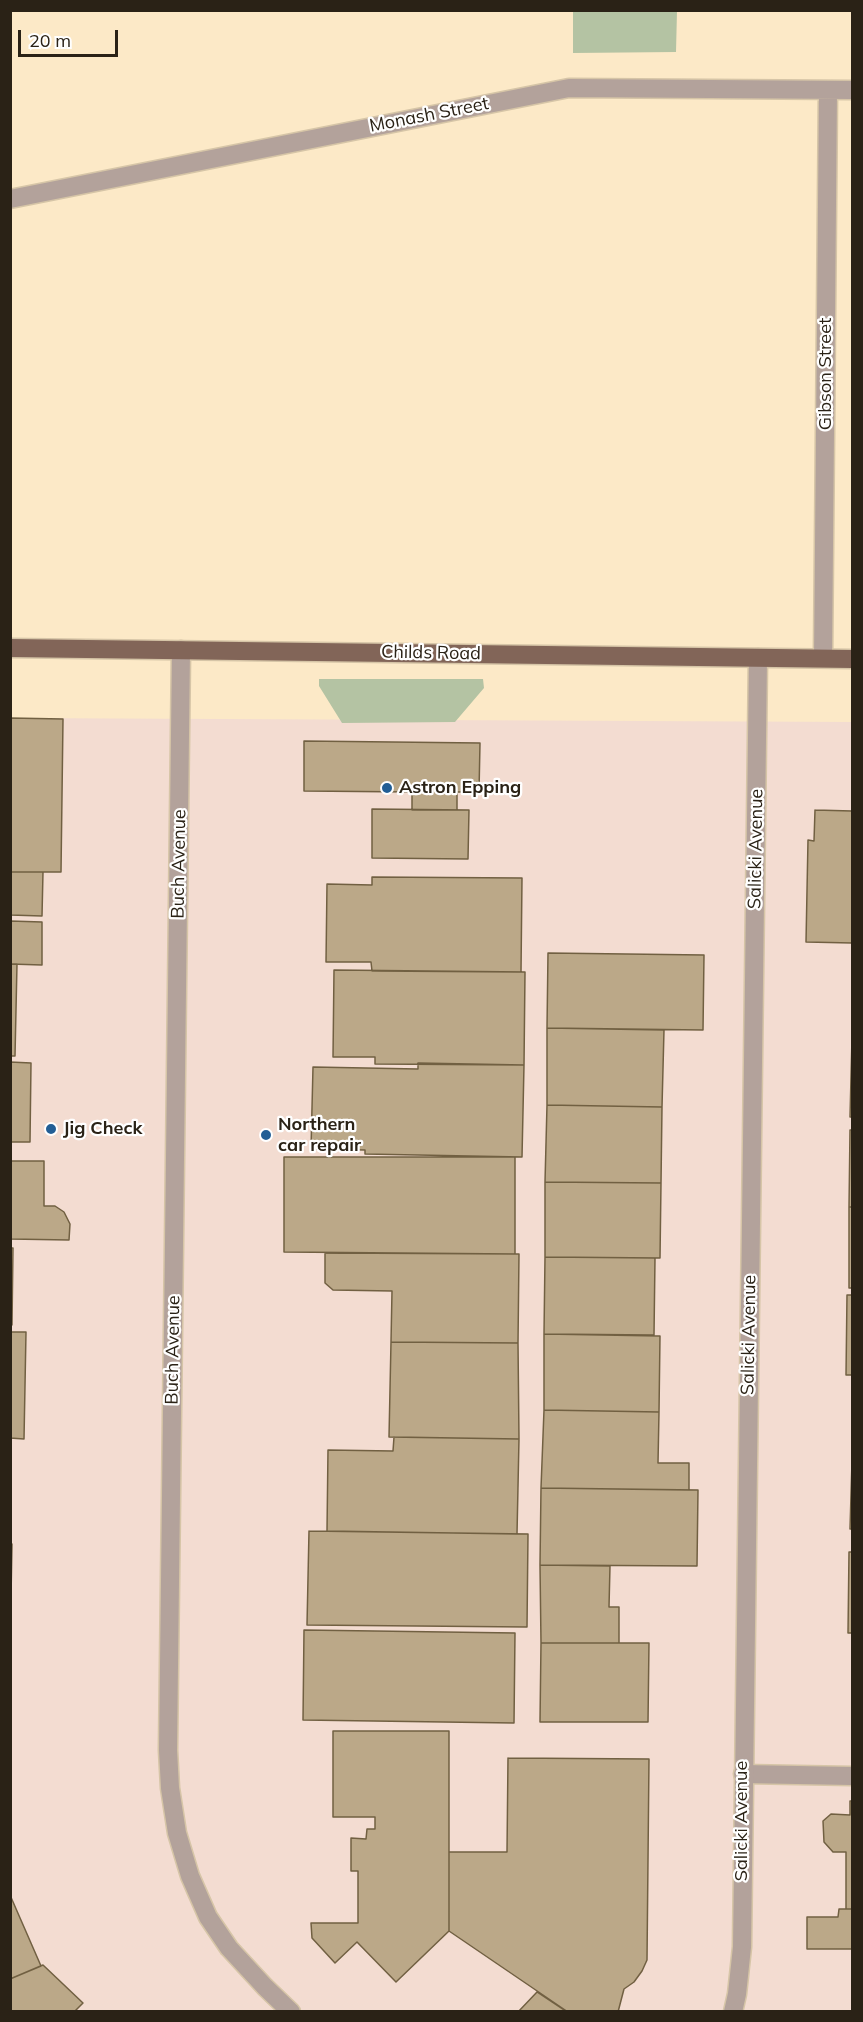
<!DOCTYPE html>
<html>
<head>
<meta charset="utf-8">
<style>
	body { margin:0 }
	#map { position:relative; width:863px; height:2022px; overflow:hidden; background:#fce9c7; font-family:Mulish,sans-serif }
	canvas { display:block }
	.frame { position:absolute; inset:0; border:12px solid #2a2216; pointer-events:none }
	.scale { position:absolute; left:18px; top:30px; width:100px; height:27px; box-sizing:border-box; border:3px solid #2a2216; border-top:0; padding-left:8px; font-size:18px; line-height:21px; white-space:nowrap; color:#2a2216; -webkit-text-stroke:4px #fff; paint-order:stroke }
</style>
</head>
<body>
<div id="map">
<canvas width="863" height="2022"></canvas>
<div class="frame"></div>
<div class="scale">20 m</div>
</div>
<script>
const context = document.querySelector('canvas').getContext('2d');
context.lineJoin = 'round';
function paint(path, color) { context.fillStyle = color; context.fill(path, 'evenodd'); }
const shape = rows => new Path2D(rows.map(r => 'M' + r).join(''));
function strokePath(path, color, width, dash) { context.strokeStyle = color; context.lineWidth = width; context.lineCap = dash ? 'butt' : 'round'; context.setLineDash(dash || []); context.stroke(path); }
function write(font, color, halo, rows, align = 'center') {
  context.font = font + ' Mulish,sans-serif'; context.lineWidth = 4.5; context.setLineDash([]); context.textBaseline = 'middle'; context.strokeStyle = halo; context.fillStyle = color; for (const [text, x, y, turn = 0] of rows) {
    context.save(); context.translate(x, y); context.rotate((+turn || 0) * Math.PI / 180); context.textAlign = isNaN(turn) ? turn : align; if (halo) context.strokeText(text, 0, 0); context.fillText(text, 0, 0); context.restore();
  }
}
const industrial = shape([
	[11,718,852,722,852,2011,11,2012]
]);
const green = shape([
	[573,11,677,11,676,52,573,53],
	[319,679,483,679,484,688,455,722,342,723,319,686]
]);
const building = shape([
	[10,718,63,719,61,872,10,872,10,718],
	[304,741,480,743,479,792,457,792,457,810,412,810,412,792,304,791,304,741],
	[372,809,469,810,468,859,372,858,372,809],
	[815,810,852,811,852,943,806,942,808,840,814,841,815,810],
	[10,872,43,872,42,916,10,915,10,872],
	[372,877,522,878,521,972,372,971,371,962,326,962,327,884,372,885,372,877],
	[10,921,42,922,42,965,10,964,10,921],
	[548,953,704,955,703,1030,547,1028,548,953],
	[10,964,17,964,15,1056,10,1056,10,964],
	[334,970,525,972,524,1065,375,1064,375,1057,333,1057,334,970],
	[547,1028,664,1030,662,1107,547,1105,547,1028],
	[852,1038,852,1117,850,1117,852,1038],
	[10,1062,31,1063,30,1142,10,1142,10,1062],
	[418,1063,524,1065,522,1157,365,1154,365,1150,311,1149,313,1067,418,1069,418,1063],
	[547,1105,662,1107,661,1183,545,1182,547,1105],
	[850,1130,852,1130,852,1207,849,1207,850,1130],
	[284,1157,515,1157,515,1254,284,1252,284,1157],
	[10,1161,44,1161,44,1206,55,1206,64,1212,70,1224,69,1240,10,1239,10,1161],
	[545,1182,661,1183,660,1258,545,1257,545,1182],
	[849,1207,852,1207,852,1288,849,1288,849,1207],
	[10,1248,13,1248,12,1325,10,1325,10,1248],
	[325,1253,519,1254,518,1343,391,1342,392,1291,333,1290,325,1283,325,1253],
	[545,1257,655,1258,654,1335,544,1334,545,1257],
	[847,1295,852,1295,852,1375,846,1375,847,1295],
	[10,1332,26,1332,24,1439,10,1438,10,1332],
	[544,1334,660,1336,659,1412,544,1410,544,1334],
	[391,1342,518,1343,519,1439,389,1437,391,1342],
	[544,1410,659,1412,658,1463,689,1463,689,1490,541,1488,544,1410],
	[394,1437,519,1439,517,1534,327,1531,328,1450,393,1451,394,1437],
	[852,1461,852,1529,850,1529,852,1461],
	[541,1488,698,1490,697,1566,540,1565,541,1488],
	[309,1531,528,1534,527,1627,307,1625,309,1531],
	[10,1544,12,1544,10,1649,10,1544],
	[849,1552,852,1552,852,1633,848,1633,849,1552],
	[540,1565,610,1566,609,1607,619,1607,619,1643,541,1643,540,1565],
	[304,1630,515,1633,514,1723,303,1720,304,1630],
	[541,1643,649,1643,648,1722,540,1722,541,1643],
	[333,1731,449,1731,449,1931,396,1982,357,1942,335,1963,312,1938,311,1923,358,1923,358,1871,351,1871,351,1838,366,1839,367,1829,375,1829,375,1817,333,1817,333,1731],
	[508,1758,649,1759,647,1960,642,1971,634,1982,624,1989,618,2012,568,2012,449,1931,449,1852,507,1852,508,1758],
	[850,1801,852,1801,852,1909,846,1909,846,1852,833,1852,824,1842,823,1821,831,1814,850,1815,850,1801],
	[10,1895,41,1966,10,1979,10,1895],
	[839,1909,852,1909,852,1949,807,1949,807,1917,838,1917,839,1909],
	[43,1965,83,2003,74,2012,10,2012,10,1979,43,1965],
	[537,1992,567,2012,518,2012,537,1992]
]);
const service = shape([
	[743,1774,852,1776]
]);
const minor = shape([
	[10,199,569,88,852,90],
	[181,650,168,1750,170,1788,177,1833,190,1876,208,1917,229,1948,265,1987,291,2012],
	[823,658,828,90],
	[733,2012,737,1994,742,1947,758,658]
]);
const primary = shape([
	[10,648,852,659]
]);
const markers = [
	[387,788,6,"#225e95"],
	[51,1129,6,"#225e95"],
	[266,1135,6,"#225e95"]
];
const streetNames = [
	["Monash Street",429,115,-11],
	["Gibson Street",826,374,-90],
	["Childs Road",431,653,1],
	["Salicki Avenue",756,849,-89],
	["Buch Avenue",179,864,-89],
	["Salicki Avenue",749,1335,-89],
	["Buch Avenue",173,1350,-89],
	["Salicki Avenue",742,1821,-90]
];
const poiNames = [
	["Astron Epping",399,788],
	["Northern",278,1125],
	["car repair",278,1146],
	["Jig Check",63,1129]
];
paint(industrial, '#f3dcd1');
paint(green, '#b4c3a3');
paint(building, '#bba888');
strokePath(building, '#716042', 1.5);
strokePath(service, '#d6c5a7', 21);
strokePath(minor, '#d6c5a7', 21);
strokePath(primary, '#d6c5a7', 21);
strokePath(service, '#b3a29b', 18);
strokePath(minor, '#b3a29b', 18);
strokePath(primary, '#826558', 18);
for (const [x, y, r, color] of markers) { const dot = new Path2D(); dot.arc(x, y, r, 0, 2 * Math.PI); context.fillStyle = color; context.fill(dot); strokePath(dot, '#fff', 2); }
write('18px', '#2a2216', '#fff', streetNames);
write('bold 18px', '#2a2216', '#fff', poiNames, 'left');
</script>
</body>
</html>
